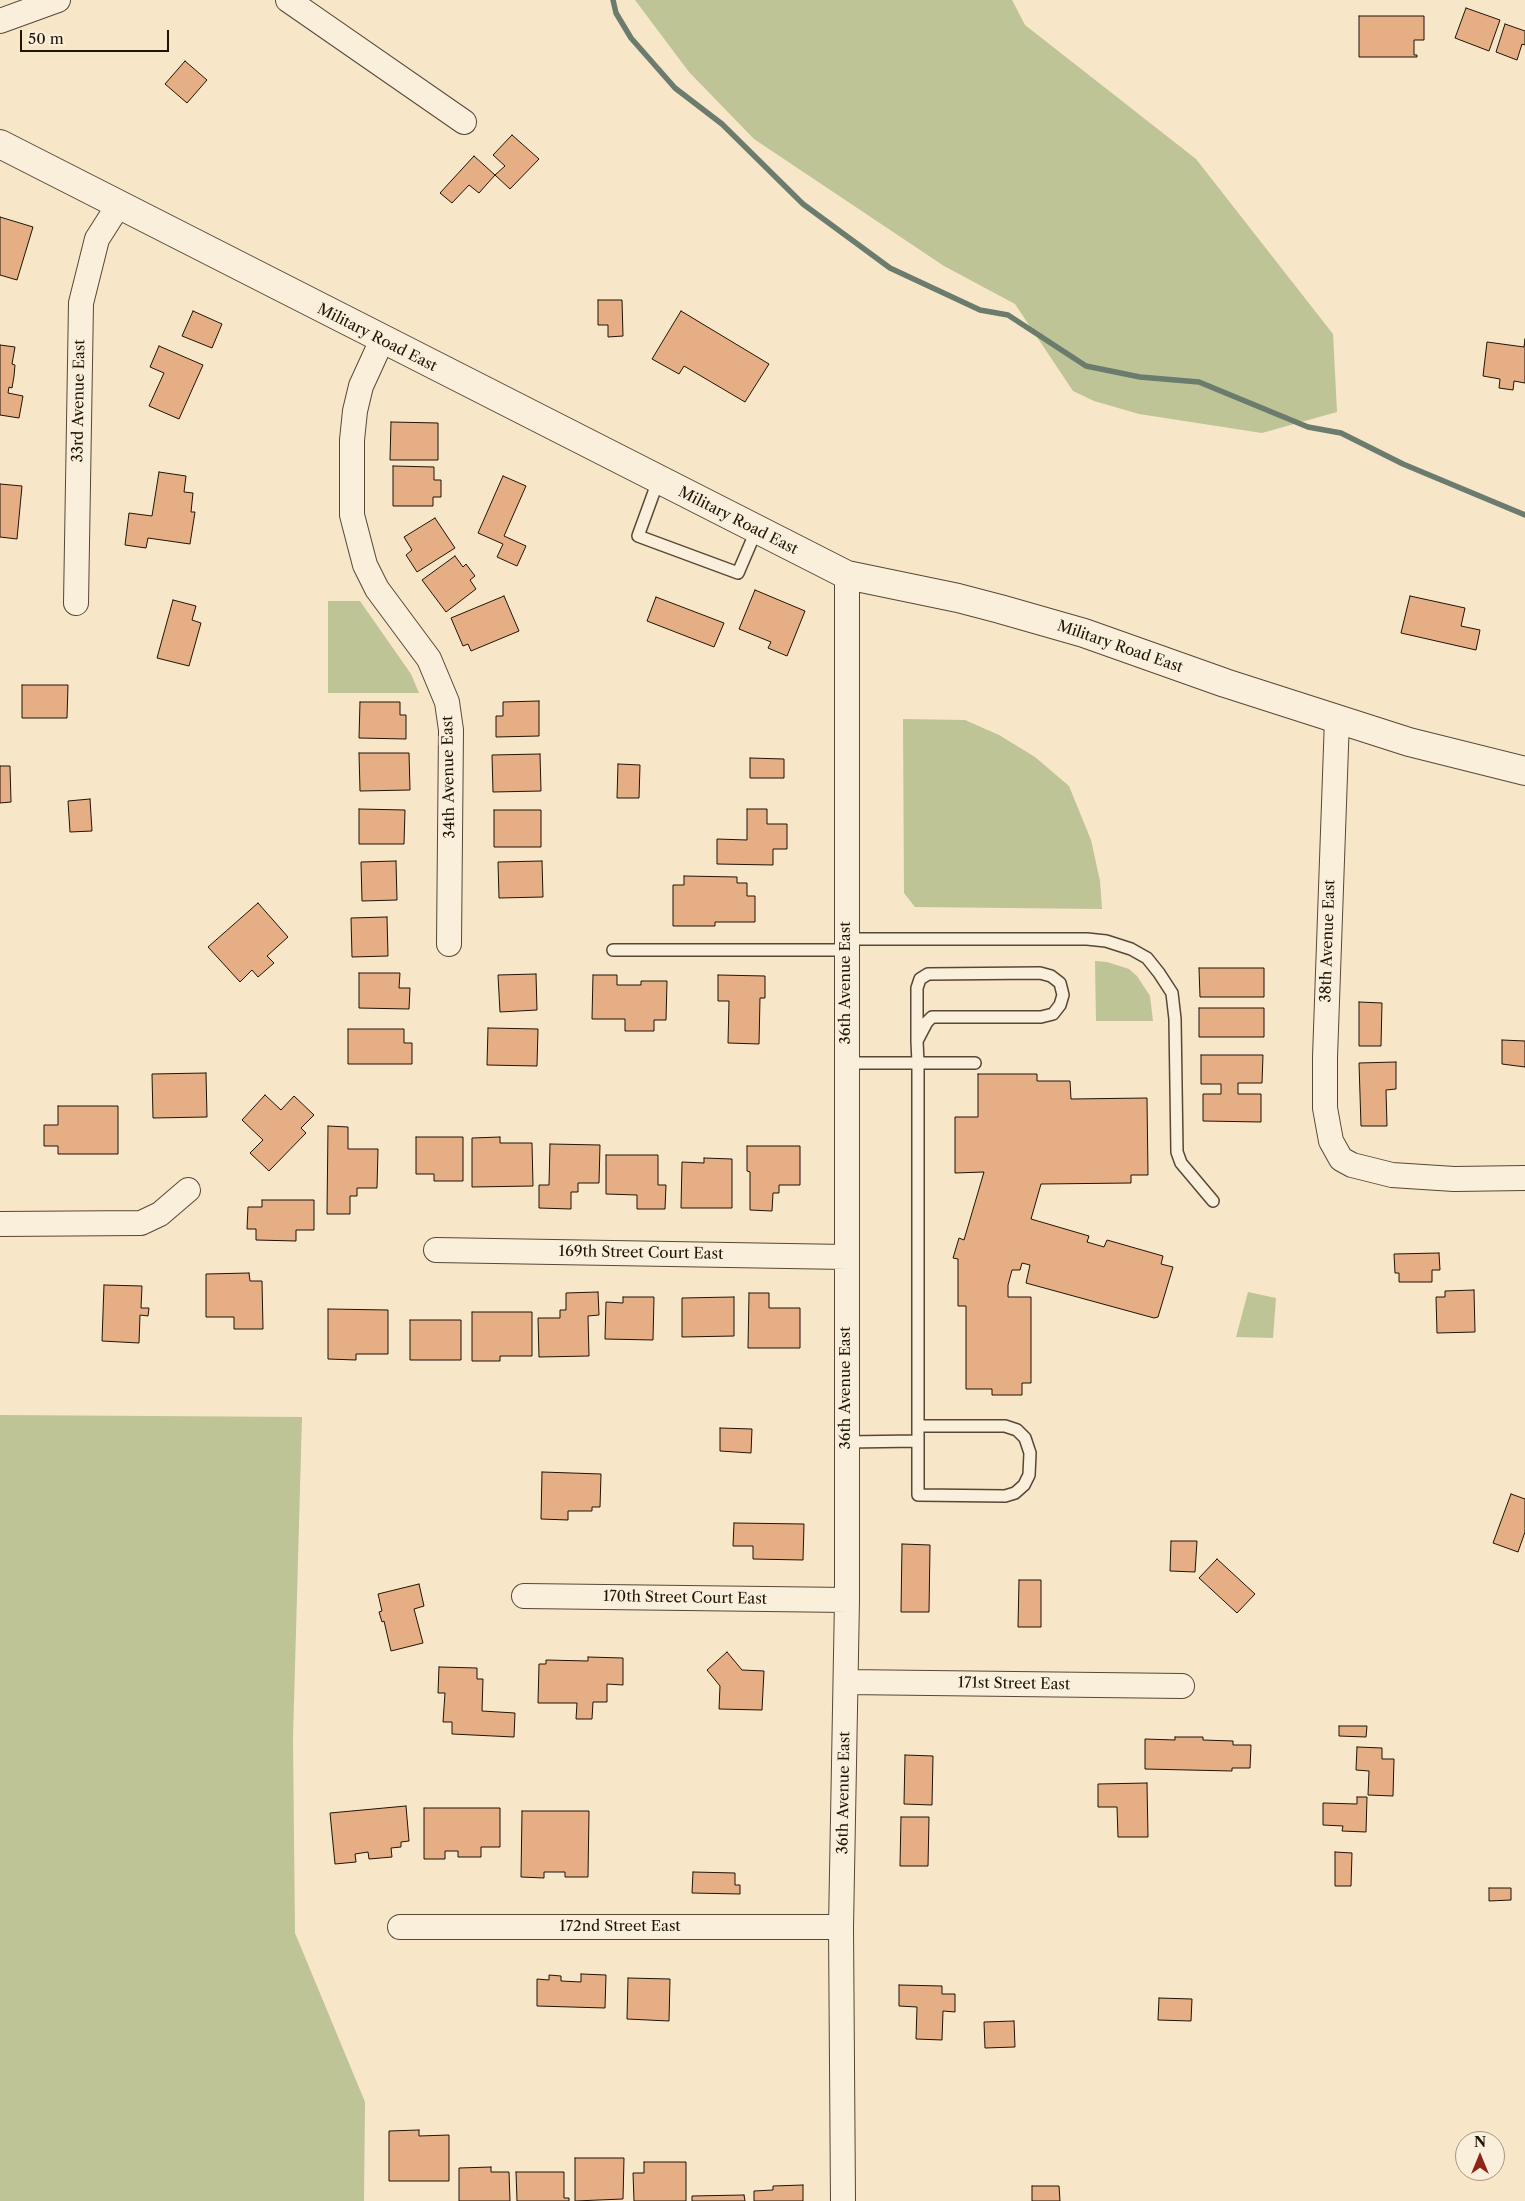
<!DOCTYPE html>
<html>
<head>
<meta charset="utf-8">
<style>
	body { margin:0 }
	#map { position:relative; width:1525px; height:2201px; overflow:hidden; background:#f7e6c8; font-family:"Libre Caslon Text",serif }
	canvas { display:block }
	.north { position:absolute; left:1455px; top:2131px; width:50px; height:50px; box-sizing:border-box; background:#faefdb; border:1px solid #a29786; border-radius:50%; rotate:0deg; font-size:14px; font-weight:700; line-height:20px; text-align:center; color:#1f1406 }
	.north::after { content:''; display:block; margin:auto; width:18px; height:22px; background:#8f2418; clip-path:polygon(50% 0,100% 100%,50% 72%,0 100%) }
	.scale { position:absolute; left:20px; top:30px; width:149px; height:22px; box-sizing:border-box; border:2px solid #1f1406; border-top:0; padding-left:6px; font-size:15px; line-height:18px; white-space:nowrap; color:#1f1406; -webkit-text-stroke:4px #faefdb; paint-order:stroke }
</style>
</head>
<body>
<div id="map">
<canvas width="1525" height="2201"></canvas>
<div class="north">N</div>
<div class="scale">50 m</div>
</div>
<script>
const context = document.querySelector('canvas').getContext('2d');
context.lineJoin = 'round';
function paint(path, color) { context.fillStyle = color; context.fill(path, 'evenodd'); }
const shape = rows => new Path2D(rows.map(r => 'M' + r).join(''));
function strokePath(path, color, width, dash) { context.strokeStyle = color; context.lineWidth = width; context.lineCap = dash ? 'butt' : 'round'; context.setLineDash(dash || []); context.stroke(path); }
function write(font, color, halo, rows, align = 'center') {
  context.font = font + ' "Libre Caslon Text",serif'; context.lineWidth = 5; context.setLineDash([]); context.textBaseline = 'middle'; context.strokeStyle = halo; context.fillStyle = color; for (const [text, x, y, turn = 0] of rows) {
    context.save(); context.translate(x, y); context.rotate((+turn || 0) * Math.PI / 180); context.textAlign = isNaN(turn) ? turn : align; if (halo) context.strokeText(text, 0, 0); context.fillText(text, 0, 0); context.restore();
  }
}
const green = shape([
	[635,0,1012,0,1025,25,1196,159,1333,334,1337,412,1262,433,1139,414,1094,401,1073,391,1015,304,944,266,754,139,689,72],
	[328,601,360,601,411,674,419,693,328,693],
	[903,719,965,720,999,735,1035,757,1069,786,1091,840,1100,881,1102,909,915,907,904,893],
	[1095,961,1107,962,1129,969,1137,976,1150,996,1153,1021,1096,1021],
	[1248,1292,1276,1298,1273,1338,1236,1337],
	[0,1415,302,1417,293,1738,295,1933,365,2102,364,2201,0,2201]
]);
const stream = shape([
	[613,0,616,13,631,38,675,88,722,124,803,204,890,268,980,310,1008,315,1086,366,1140,377,1199,382,1308,427,1341,433,1403,464,1525,515]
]);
const building = shape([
	[1466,8,1500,20,1489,51,1455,38,1466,8],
	[1359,16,1424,16,1424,40,1414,40,1414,55,1417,55,1417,57,1359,57,1359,16],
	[1505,24,1525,31,1525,45,1522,44,1517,60,1496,52,1505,24],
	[185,61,207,80,187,103,165,84,185,61],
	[512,135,539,159,510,189,495,175,505,166,493,155,512,135],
	[474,156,495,175,479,193,469,185,452,203,440,193,474,156],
	[0,217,33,227,17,280,0,275,0,217],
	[598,300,622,300,623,336,608,337,608,325,598,325,598,300],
	[193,311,222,324,212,348,182,336,193,311],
	[681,311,769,364,745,402,684,366,679,374,652,359,681,311],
	[1525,339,1525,383,1514,381,1513,390,1499,388,1500,379,1483,376,1487,342,1524,347,1525,339],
	[0,345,15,347,12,364,15,365,14,376,12,388,9,387,8,393,23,396,19,418,0,415,0,345],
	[159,346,203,365,179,419,149,406,164,373,150,367,159,346],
	[391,422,438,423,438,460,390,460,391,422],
	[393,466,434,467,434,480,441,480,441,497,433,497,433,506,393,506,393,466],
	[159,472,186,476,184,492,193,493,191,512,195,512,190,544,148,538,146,548,125,545,129,513,152,516,159,472],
	[503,476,526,486,504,536,526,546,517,566,497,557,503,544,478,533,503,476],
	[0,484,22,486,17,539,0,537,0,484],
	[435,518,455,548,417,572,406,555,412,550,404,537,435,518],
	[455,556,463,567,466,564,475,576,470,580,476,589,446,612,422,580,455,556],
	[755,590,805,611,787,656,768,648,771,642,739,629,755,590],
	[504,596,519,631,471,651,468,644,463,646,451,618,504,596],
	[1410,596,1465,608,1461,626,1480,630,1476,650,1401,633,1410,596],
	[656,597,724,623,714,647,647,621,656,597],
	[173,600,196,606,192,620,201,623,189,666,157,658,173,600],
	[22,685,68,685,67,718,22,718,22,685],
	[539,701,539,736,496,737,496,716,503,716,503,702,539,701],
	[360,702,400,702,400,715,406,715,406,739,359,738,360,702],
	[359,753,409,753,410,790,360,791,359,753],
	[540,754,541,791,493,792,492,755,540,754],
	[750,758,784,759,784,778,750,778,750,758],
	[618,764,640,765,639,798,617,798,618,764],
	[0,766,10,766,11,802,0,803,0,766],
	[90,799,92,831,70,832,68,801,90,799],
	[359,809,405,810,404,844,359,844,359,809],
	[747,809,767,809,767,824,787,824,787,849,773,849,773,865,717,864,717,839,747,840,747,809],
	[494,810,541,810,541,847,494,847,494,810],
	[396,861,397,900,362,901,361,862,396,861],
	[542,861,543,897,499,898,498,862,542,861],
	[684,876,737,877,737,883,747,883,747,896,755,896,755,922,715,922,715,926,673,926,673,885,684,885,684,876],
	[258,903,288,937,267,956,274,963,258,977,252,970,240,982,208,947,258,903],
	[387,917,388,956,352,957,351,918,387,917],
	[1199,968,1264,968,1264,997,1200,997,1199,968],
	[359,973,400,973,399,988,410,988,409,1009,359,1008,359,973],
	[536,974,537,1010,500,1012,498,975,536,974],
	[593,975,617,975,617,985,641,985,641,981,667,981,666,1020,654,1020,654,1031,625,1031,625,1019,592,1019,593,975],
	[718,975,765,976,765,998,760,998,759,1044,728,1043,729,1001,718,1001,718,975],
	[1359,1002,1382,1003,1381,1046,1359,1046,1359,1002],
	[1199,1008,1264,1008,1264,1037,1199,1037,1199,1008],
	[488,1028,538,1029,537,1066,487,1065,488,1028],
	[348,1029,404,1029,404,1043,412,1043,412,1064,348,1064,348,1029],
	[1502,1040,1525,1041,1525,1067,1502,1064,1502,1040],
	[1201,1055,1263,1055,1262,1083,1238,1083,1238,1094,1261,1094,1261,1122,1203,1121,1203,1094,1221,1094,1221,1084,1201,1084,1201,1055],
	[1396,1062,1396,1089,1386,1090,1387,1126,1361,1126,1359,1063,1396,1062],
	[206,1073,207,1117,153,1118,152,1074,206,1073],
	[978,1074,1037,1074,1037,1081,1070,1081,1071,1099,1147,1098,1148,1175,1131,1175,1131,1183,1041,1184,1031,1219,1089,1236,1087,1242,1104,1247,1107,1240,1163,1256,1161,1264,1173,1267,1158,1317,1154,1318,1026,1283,1030,1265,1022,1263,1020,1270,1012,1270,1008,1285,1008,1297,1031,1297,1031,1383,1022,1383,1022,1395,992,1395,992,1389,966,1389,966,1306,958,1306,958,1259,953,1258,959,1238,964,1240,984,1172,955,1173,955,1117,978,1117,978,1074],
	[265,1095,281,1110,294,1096,314,1115,301,1128,306,1133,269,1171,250,1153,263,1140,242,1120,265,1095],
	[58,1106,118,1106,118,1154,58,1154,58,1146,44,1146,44,1125,58,1125,58,1106],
	[328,1126,348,1127,348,1149,378,1149,377,1188,357,1188,357,1196,350,1196,350,1214,327,1214,328,1126],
	[416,1137,463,1137,463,1181,434,1181,434,1174,416,1174,416,1137],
	[500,1137,500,1143,532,1143,533,1186,472,1187,472,1138,500,1137],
	[550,1144,600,1145,599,1183,578,1183,578,1192,571,1192,571,1209,539,1208,539,1185,549,1185,550,1144],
	[747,1146,800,1146,800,1185,779,1185,779,1193,773,1193,772,1211,750,1210,750,1172,747,1171,747,1146],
	[606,1155,658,1155,658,1185,666,1185,665,1209,637,1209,637,1195,606,1194,606,1155],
	[704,1158,732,1159,732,1208,681,1208,682,1162,704,1163,704,1158],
	[262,1200,314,1200,314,1230,296,1230,296,1241,256,1240,256,1229,247,1229,248,1207,262,1207,262,1200],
	[1439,1253,1440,1270,1432,1270,1432,1282,1399,1282,1399,1273,1395,1273,1394,1254,1439,1253],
	[249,1273,250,1281,262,1281,263,1329,234,1329,234,1317,206,1317,206,1274,249,1273],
	[104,1285,142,1286,141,1308,149,1308,148,1316,140,1315,139,1343,102,1341,104,1285],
	[1474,1290,1475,1332,1437,1333,1436,1297,1445,1297,1445,1291,1474,1290],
	[598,1292,599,1315,588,1316,589,1356,539,1357,538,1318,560,1318,560,1310,566,1310,566,1293,598,1292],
	[749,1293,769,1293,769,1308,800,1308,800,1348,748,1348,749,1293],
	[623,1297,654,1297,653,1340,605,1339,606,1302,623,1303,623,1297],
	[734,1297,734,1336,682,1337,682,1298,734,1297],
	[328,1309,388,1310,388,1354,356,1354,356,1360,328,1359,328,1309],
	[472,1312,532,1312,532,1356,500,1356,500,1361,472,1361,472,1312],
	[410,1320,461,1320,461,1360,410,1360,410,1320],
	[720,1428,752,1429,751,1453,720,1451,720,1428],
	[542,1472,601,1474,600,1507,592,1507,592,1511,568,1511,568,1520,541,1519,542,1472],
	[1511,1494,1525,1499,1525,1532,1518,1552,1493,1543,1511,1494],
	[734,1523,804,1524,803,1560,753,1559,753,1546,733,1546,734,1523],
	[1171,1541,1197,1541,1195,1572,1170,1571,1171,1541],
	[902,1544,930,1545,929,1612,901,1612,902,1544],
	[1217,1559,1255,1594,1237,1613,1199,1578,1217,1559],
	[1019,1580,1041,1580,1041,1627,1018,1627,1019,1580],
	[419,1584,424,1606,414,1609,423,1643,391,1651,384,1621,382,1622,379,1612,382,1611,378,1594,419,1584],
	[727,1652,742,1670,764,1671,762,1710,719,1709,720,1686,707,1670,727,1652],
	[588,1657,623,1658,623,1685,607,1684,607,1702,593,1702,592,1719,576,1719,577,1703,538,1703,539,1664,546,1664,546,1660,588,1661,588,1657],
	[439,1667,477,1668,477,1679,483,1679,482,1711,515,1713,514,1737,452,1734,452,1722,443,1722,445,1693,438,1693,439,1667],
	[1339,1726,1367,1726,1366,1737,1339,1736,1339,1726],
	[1175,1737,1203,1737,1203,1740,1233,1741,1233,1745,1251,1745,1250,1768,1232,1768,1232,1771,1145,1769,1145,1739,1175,1740,1175,1737],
	[1357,1747,1382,1748,1382,1759,1394,1759,1393,1796,1368,1795,1369,1771,1356,1770,1357,1747],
	[905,1755,933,1756,932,1805,904,1804,905,1755],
	[1147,1783,1148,1837,1118,1837,1117,1807,1098,1807,1098,1784,1147,1783],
	[1357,1797,1367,1797,1366,1832,1342,1831,1343,1826,1323,1825,1323,1803,1357,1804,1357,1797],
	[406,1806,409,1841,401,1842,401,1847,391,1848,392,1857,369,1859,368,1852,355,1854,356,1862,335,1864,330,1813,406,1806],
	[424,1808,500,1808,500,1847,481,1847,481,1857,458,1857,458,1851,445,1851,445,1859,424,1859,424,1808],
	[522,1811,589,1811,588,1877,565,1877,565,1872,544,1872,544,1878,521,1877,522,1811],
	[901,1817,929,1817,928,1866,900,1866,901,1817],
	[1335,1852,1352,1853,1351,1886,1335,1886,1335,1852],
	[693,1872,735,1873,735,1885,740,1885,740,1894,692,1893,693,1872],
	[1489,1888,1511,1888,1511,1900,1489,1901,1489,1888],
	[581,1974,606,1975,605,2008,537,2006,537,1979,549,1980,549,1975,561,1976,561,1981,581,1982,581,1974],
	[628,1978,670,1979,669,2021,627,2019,628,1978],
	[899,1985,942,1986,942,1994,955,1994,955,2012,943,2011,942,2040,916,2039,917,2007,899,2006,899,1985],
	[1159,1998,1192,1999,1191,2021,1158,2020,1159,1998],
	[1014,2021,1015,2047,985,2048,984,2022,1014,2021],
	[419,2130,419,2136,449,2135,449,2181,389,2181,389,2131,419,2130],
	[575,2158,624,2158,623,2199,575,2201,575,2158],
	[644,2162,686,2162,686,2201,634,2201,633,2173,644,2173,644,2162],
	[491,2167,491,2172,509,2172,510,2201,459,2201,459,2168,491,2167],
	[516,2172,564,2172,564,2198,569,2198,569,2201,517,2201,516,2172],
	[803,2185,803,2201,754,2201,754,2191,773,2190,773,2186,803,2185],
	[1032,2186,1059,2186,1060,2201,1032,2201,1032,2186],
	[744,2195,745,2201,692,2201,692,2196,744,2195]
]);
const service = shape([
	[658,481,638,536,738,573,756,531],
	[846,939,1087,939,1106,941,1131,949,1147,958,1159,973,1172,993,1175,1019,1177,1152,1181,1163,1213,1201],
	[613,950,846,950],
	[917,1041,927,1022,932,1017,1041,1017,1053,1014,1060,1005,1063,995,1060,983,1051,976,1040,973,928,974,920,979,917,988,917,1041,918,1063,918,1495,1005,1496,1015,1493,1024,1485,1029,1475,1030,1453,1025,1438,1017,1430,1005,1426,918,1426],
	[846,1063,975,1063],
	[846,1442,918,1441]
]);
const minor = shape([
	[288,0,464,122],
	[0,21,58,0],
	[382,340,361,386,355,411,352,440,352,515,365,565,377,589,429,659,447,702,451,730,449,944],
	[76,603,81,303,97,239,118,206],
	[1337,719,1325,1057,1325,1108,1331,1141,1341,1159,1352,1165,1392,1175,1454,1179,1525,1178],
	[0,1224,141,1223,160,1214,188,1190],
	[436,1250,846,1257],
	[524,1596,847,1600],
	[846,1682,1182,1686],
	[400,1927,841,1927],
	[843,2201,841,1927,847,1600,847,575]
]);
const tertiary = shape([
	[0,144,847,575,958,598,1000,609,1084,633,1225,683,1409,742,1525,771]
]);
const streetNames = [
	["Military Road East",377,338,27],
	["33rd Avenue East",79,401,-89],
	["Military Road East",738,521,27],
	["Military Road East",1120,647,19],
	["34th Avenue East",449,777,-91],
	["38th Avenue East",1328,941,-88],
	["36th Avenue East",846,983,-90],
	["169th Street Court East",641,1253,1],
	["36th Avenue East",846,1388,-90],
	["170th Street Court East",685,1598,1],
	["171st Street East",1014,1684,1],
	["36th Avenue East",844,1793,-89],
	["172nd Street East",620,1927]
];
paint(green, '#bec495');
strokePath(stream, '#6b7b6e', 5.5);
paint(building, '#e6ae85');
strokePath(building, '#1f1406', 1);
strokePath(service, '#554836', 14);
strokePath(minor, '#554836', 26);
strokePath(tertiary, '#554836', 30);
strokePath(service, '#faefdb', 11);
strokePath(minor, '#faefdb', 24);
strokePath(tertiary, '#faefdb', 28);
write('15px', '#1f1406', '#faefdb', streetNames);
</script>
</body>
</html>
